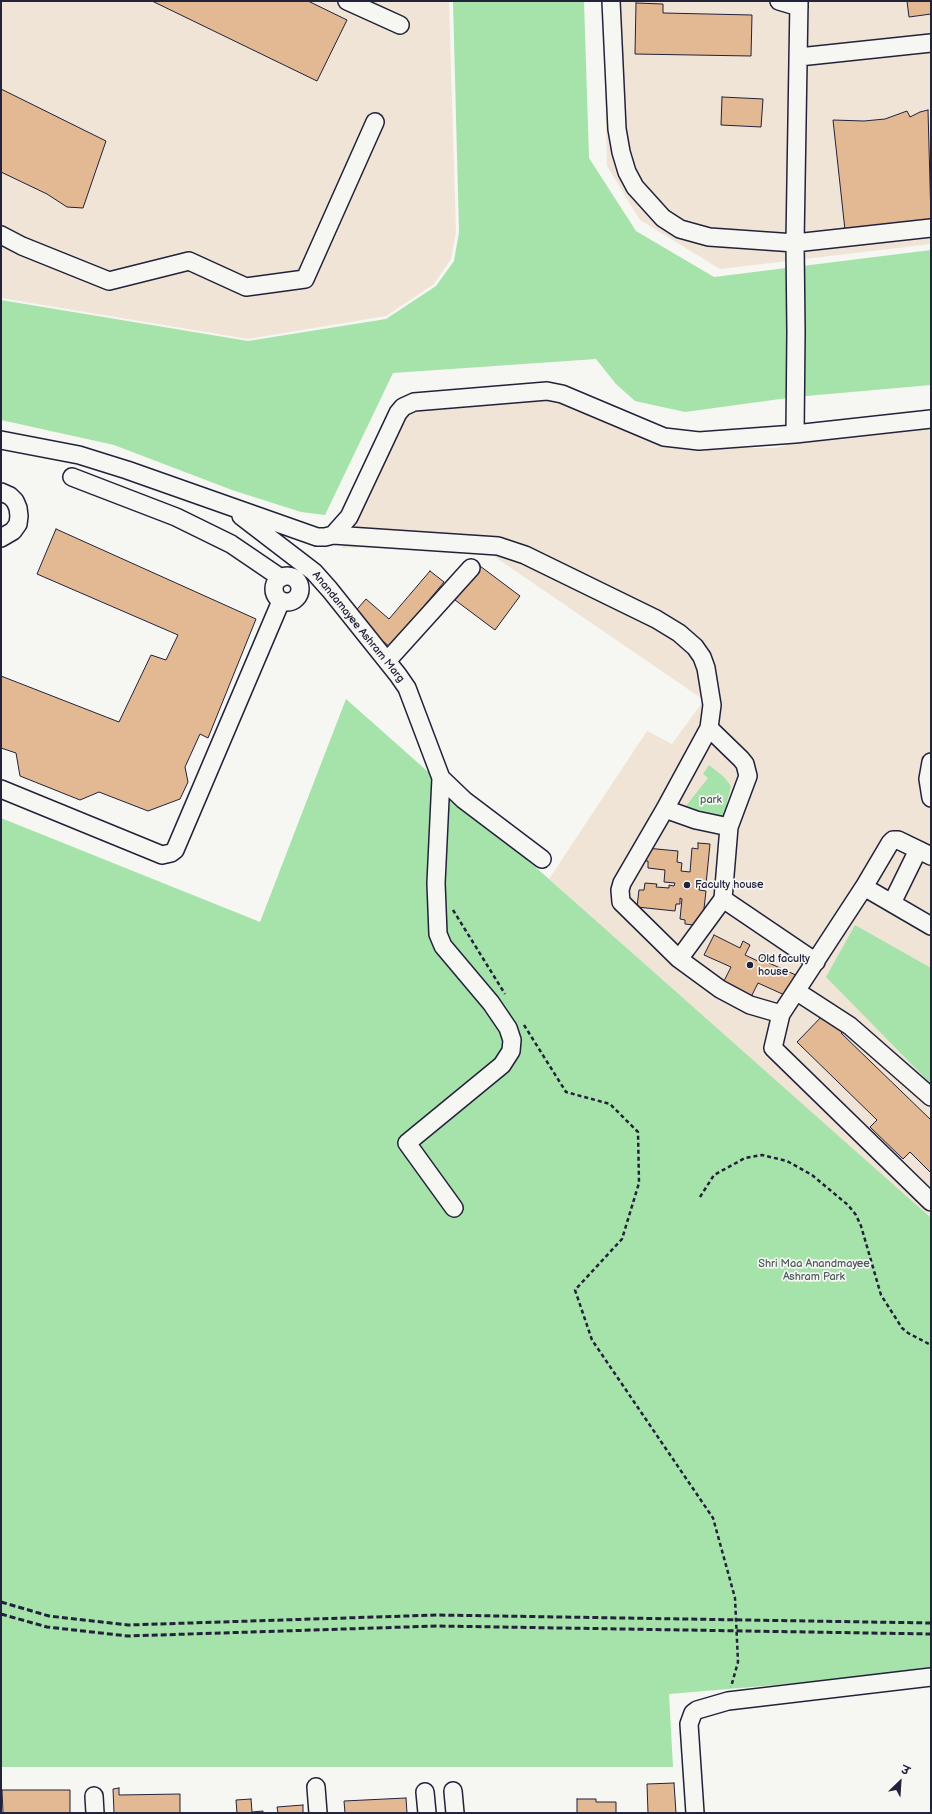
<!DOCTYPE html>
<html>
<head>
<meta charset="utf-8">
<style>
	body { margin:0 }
	#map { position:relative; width:932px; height:1814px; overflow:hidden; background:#f6f6f2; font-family:"Balsamiq Sans","Playpen Sans Deva",sans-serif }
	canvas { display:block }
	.frame { position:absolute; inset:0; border:2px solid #22223b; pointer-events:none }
	.north { position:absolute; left:880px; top:1762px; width:40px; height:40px; -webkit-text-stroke:3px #f6f6f2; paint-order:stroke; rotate:25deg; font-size:11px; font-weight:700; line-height:16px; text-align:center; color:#22223b }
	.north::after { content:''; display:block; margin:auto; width:14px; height:18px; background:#22223b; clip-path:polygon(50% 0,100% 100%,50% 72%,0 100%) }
</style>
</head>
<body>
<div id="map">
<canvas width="932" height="1814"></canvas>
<div class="frame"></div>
<div class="north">उ</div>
</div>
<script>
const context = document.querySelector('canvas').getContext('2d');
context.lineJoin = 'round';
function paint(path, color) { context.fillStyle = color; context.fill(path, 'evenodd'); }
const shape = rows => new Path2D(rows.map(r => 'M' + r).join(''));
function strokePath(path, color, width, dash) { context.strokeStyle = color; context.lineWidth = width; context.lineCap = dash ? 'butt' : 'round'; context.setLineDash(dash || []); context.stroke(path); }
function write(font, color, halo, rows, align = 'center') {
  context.font = font + ' "Balsamiq Sans",sans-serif'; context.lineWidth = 3.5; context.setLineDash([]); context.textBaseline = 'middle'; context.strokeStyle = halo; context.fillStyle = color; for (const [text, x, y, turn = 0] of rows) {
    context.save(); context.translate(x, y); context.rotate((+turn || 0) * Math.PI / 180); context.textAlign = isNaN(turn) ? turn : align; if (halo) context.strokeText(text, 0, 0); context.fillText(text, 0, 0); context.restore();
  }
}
const built = shape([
	[1,1,449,1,456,232,451,259,434,284,386,316,248,339,1,298],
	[603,1,931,1,931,244,720,269,640,220,607,166],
	[551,398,707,448,776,448,810,438,931,424,931,1220,549,879,647,731,672,744,704,700,476,544,342,548,403,413,440,400]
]);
const green = shape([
	[453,1,584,1,589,158,636,231,714,277,931,250,931,385,795,397,685,412,635,401,616,384,596,359,393,373,325,515,301,512,232,490,114,445,1,420,1,300,248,341,386,319,436,286,454,261,459,232],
	[346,699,931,1218,931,1672,669,1694,673,1767,1,1767,1,818,260,922],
	[709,765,724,777,731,786,722,823,682,811,708,778,703,774],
	[855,925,931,968,931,1084,826,977]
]);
const building = shape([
	[152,1,308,1,347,20,317,81,152,1],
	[907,1,931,1,931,14,909,17,907,1],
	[636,3,663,4,663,13,752,15,751,56,635,54,636,3],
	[1,89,106,141,83,208,67,207,47,194,1,172,1,89],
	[722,97,763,99,761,127,721,125,722,97],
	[928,110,931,219,845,230,833,120,864,121,885,119,907,111,910,117,920,112,928,110],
	[56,529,256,619,208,738,200,734,185,767,188,782,180,799,148,811,99,792,80,800,20,776,16,753,1,748,1,676,119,722,151,655,166,660,178,635,37,574,56,529],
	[480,566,520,596,495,630,455,600,480,566],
	[430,571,444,582,390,647,352,615,366,599,389,619,430,571],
	[698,843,710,844,706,884,700,883,699,890,706,891,702,926,685,924,685,920,680,919,682,899,680,898,680,904,676,904,675,911,637,907,639,890,644,890,645,883,657,884,656,887,669,888,669,885,674,886,675,883,664,882,665,870,648,868,648,861,643,861,646,848,678,851,677,862,682,863,681,871,690,872,692,848,698,849,698,843],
	[714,935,740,948,743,941,750,945,745,955,760,962,764,953,772,956,769,963,798,976,789,997,758,983,751,997,723,983,731,967,704,955,714,935],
	[827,1011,845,1029,841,1033,931,1120,931,1173,910,1152,903,1159,870,1127,877,1120,797,1042,827,1011],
	[674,1783,676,1813,648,1813,647,1784,674,1783],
	[119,1788,119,1795,180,1794,180,1813,114,1813,113,1789,119,1788],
	[2,1790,70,1790,70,1813,3,1813,2,1790],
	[406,1798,407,1813,345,1813,344,1801,406,1798],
	[251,1799,252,1812,263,1811,263,1813,237,1813,236,1800,251,1799],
	[577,1799,596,1799,596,1802,616,1802,616,1813,577,1813,577,1799],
	[303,1805,303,1813,278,1813,277,1807,303,1805]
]);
const path = shape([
	[453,910,505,994],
	[524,1025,566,1092,610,1104,638,1132,639,1183,622,1239,575,1290,592,1340,713,1518,735,1598,738,1662,731,1687],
	[700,1197,714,1175,745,1158,762,1155,787,1161,812,1175,848,1205,856,1215,861,1226,881,1295,902,1328,908,1333,931,1345]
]);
const minor = shape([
	[347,1,400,25],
	[611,1,617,129,621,152,627,172,635,187,663,218,680,229,709,237,795,243,931,228],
	[779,1,799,7],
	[799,57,931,43],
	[1,235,22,246,109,281,189,261,246,287,305,279,375,122],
	[795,434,796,332,795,243,799,1],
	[1,440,79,455,127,470,317,537,325,537,333,535,349,517,398,413,403,407,414,402,547,391,562,394,664,437,699,441,795,434,931,419],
	[72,477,176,517,231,544,281,578],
	[1,492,10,496,15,501,18,508,19,516,18,524,13,531,1,538],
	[241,516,314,572,330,590,398,675,407,688,441,778,436,883,438,934,443,946,491,1003,508,1028,512,1040,511,1051,502,1065,407,1143,454,1208],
	[333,535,498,546,525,555,656,619,679,633,695,647,702,657,706,668,712,705,709,728,665,809,622,883,620,890,621,902,679,959,720,989,750,1005,781,1014,773,1048,931,1202],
	'274 589a13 13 0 1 1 26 0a13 13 0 1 1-26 0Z',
	[387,661,471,568],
	[709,728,741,759,745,764,748,776,729,827,723,899,816,962],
	[931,762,928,779,931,798],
	[441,778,464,800,542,859],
	[1,789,162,855,171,853,175,850,281,601],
	[665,809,696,820,729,827],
	[864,887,931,926],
	[892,903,918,850],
	[679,959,723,899],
	[796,991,850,1026,931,1097],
	[781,1014,864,887,890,843,893,840,898,840,931,856],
	[316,1787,318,1813],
	[453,1791,455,1813],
	[425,1792,427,1813],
	[94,1796,95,1813],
	[695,1813,689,1724,693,1713,697,1710,728,1701,931,1677]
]);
const rail = shape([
	[1,1602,49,1616,128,1625,437,1615,931,1623],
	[1,1614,47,1627,128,1636,437,1626,931,1634]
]);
const markers = [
	[687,885,4,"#22223b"],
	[750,965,4,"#22223b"]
];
const streetNames = [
	["Anandamayee Ashram Marg",358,627,51]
];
const parkNames = [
	["park",711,800],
	["Shri Maa Anandmayee",814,1264],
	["Ashram Park",814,1277]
];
const poiNames = [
	["Faculty house",695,885],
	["Old faculty",758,959],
	["house",758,972]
];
paint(built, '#f0e4d6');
paint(green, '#a6e3aa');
paint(building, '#e3b994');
strokePath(building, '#22223b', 1);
strokePath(minor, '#22223b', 20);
strokePath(path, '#22223b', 2.5, [4, 3]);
strokePath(minor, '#f6f6f2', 17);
strokePath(rail, '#22223b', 3, [6, 3]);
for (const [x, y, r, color] of markers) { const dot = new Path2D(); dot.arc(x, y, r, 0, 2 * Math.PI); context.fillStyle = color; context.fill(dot); strokePath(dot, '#f6f6f2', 1.5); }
write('11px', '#22223b', '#f6f6f2', streetNames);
write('11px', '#4a5c5c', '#f6f6f2', parkNames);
write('11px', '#22223b', '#f6f6f2', poiNames, 'left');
</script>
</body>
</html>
